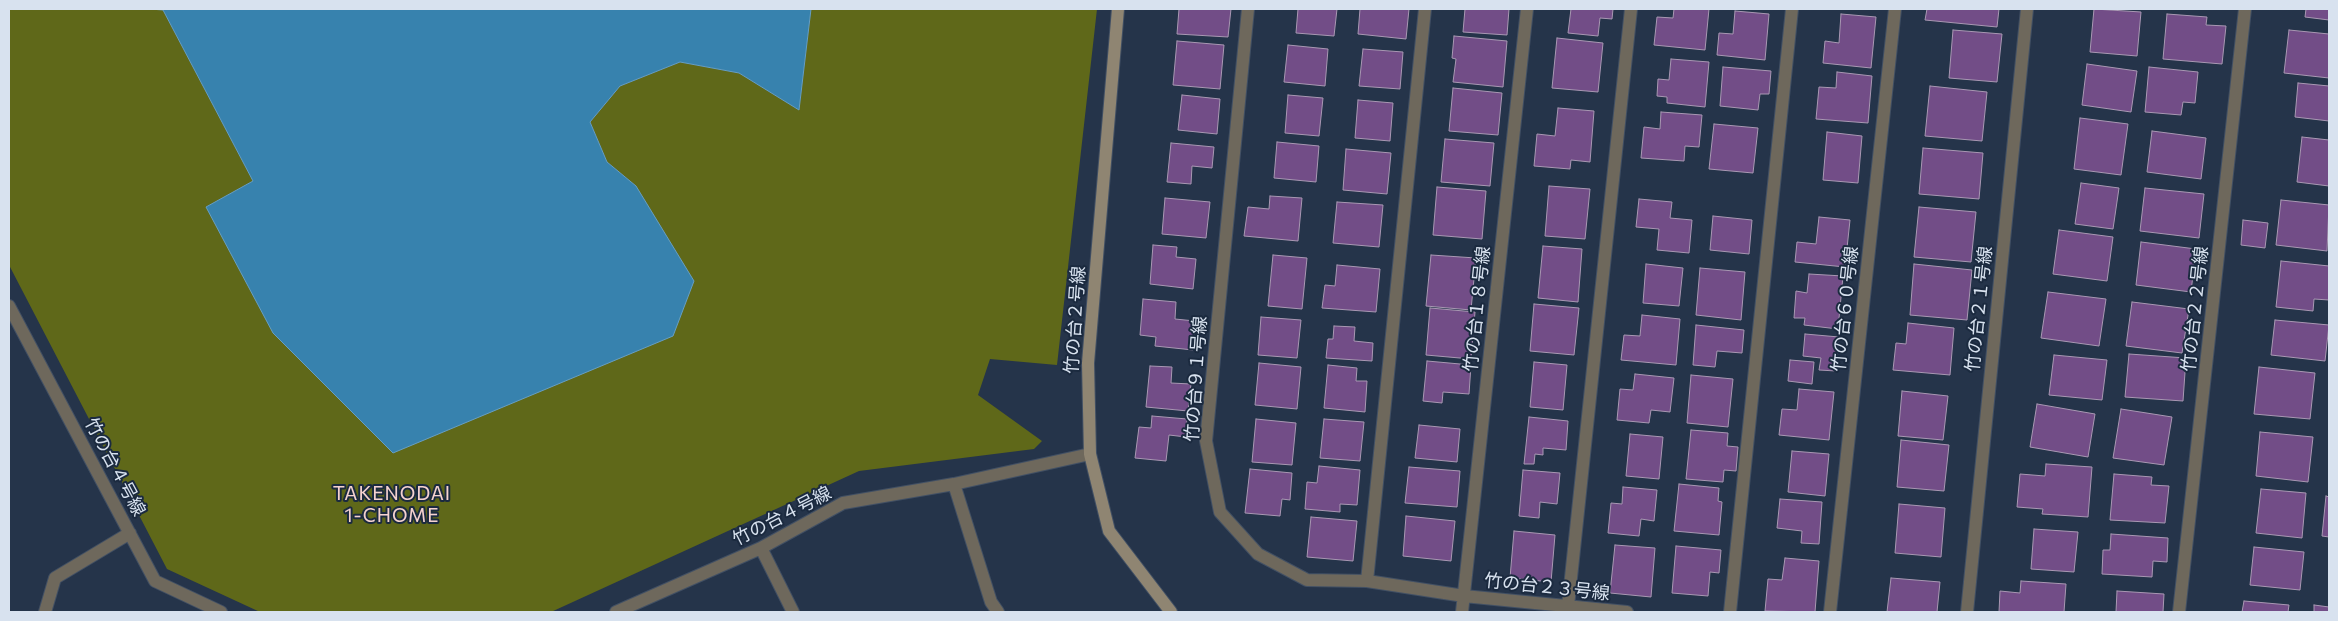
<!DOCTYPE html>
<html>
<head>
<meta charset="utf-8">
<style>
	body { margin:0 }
	#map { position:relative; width:2338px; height:621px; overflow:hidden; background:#25344a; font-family:Commissioner,sans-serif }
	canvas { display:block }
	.frame { position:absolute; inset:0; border:10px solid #d8e2ef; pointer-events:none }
</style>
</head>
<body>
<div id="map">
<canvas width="2338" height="621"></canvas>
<div class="frame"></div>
</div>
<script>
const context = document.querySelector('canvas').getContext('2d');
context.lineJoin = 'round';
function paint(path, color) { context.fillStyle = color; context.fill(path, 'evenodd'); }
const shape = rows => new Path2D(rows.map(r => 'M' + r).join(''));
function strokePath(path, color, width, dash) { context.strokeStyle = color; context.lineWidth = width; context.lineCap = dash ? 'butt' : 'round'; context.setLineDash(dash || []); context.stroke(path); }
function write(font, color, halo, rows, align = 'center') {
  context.font = font + ' Commissioner,"Noto Sans JP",sans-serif'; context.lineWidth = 4; context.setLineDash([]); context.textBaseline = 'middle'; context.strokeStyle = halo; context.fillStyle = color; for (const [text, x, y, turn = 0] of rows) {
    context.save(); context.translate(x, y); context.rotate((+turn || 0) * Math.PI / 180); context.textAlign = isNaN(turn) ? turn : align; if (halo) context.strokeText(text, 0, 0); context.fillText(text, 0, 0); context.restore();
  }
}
const forest = shape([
	[9,9,163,10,253,181,206,207,636,186,607,162,590,122,620,86,680,62,739,73,799,110,811,9,1097,9,1057,365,990,359,978,395,1042,441,1034,449,859,471,551,612,260,612,167,569,9,265]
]);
const water = shape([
	[150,9,811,9,799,110,739,73,680,62,620,86,590,122,607,162,636,186,694,281,673,336,393,453,273,333,206,207,253,181,163,10,150,9]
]);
const building = shape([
	[1179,9,1231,9,1228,37,1177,34,1179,9],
	[1298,9,1337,9,1334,36,1296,33,1298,9],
	[1360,9,1409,9,1406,39,1358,34,1360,9],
	[1465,9,1509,9,1507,35,1463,32,1465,9],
	[1571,9,1613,9,1612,19,1600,18,1598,36,1568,33,1571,9],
	[1674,9,1709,9,1705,50,1654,45,1657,17,1673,18,1674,9],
	[1927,9,1999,9,1997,27,1925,20,1927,9],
	[2094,9,2141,12,2137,56,2090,52,2094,9],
	[2306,9,2329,9,2329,20,2305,17,2306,9],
	[1735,11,1769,14,1765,60,1717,55,1719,33,1733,34,1735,11],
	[1841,14,1876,17,1871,68,1823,63,1825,41,1839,43,1841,14],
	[2167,14,2207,17,2206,25,2226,26,2222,64,2163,59,2167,14],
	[1953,30,2002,34,1997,82,1949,78,1953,30],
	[2289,30,2329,34,2329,78,2284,73,2289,30],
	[1454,36,1507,41,1503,87,1453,82,1456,59,1452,58,1454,36],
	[1557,38,1603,43,1598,92,1552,88,1557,38],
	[1177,41,1224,45,1220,89,1173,85,1177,41],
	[1288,45,1328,49,1325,86,1284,82,1288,45],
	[1363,49,1403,52,1400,89,1359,86,1363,49],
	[1671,59,1709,62,1705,107,1667,103,1667,97,1657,96,1658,79,1669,80,1671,59],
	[2087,64,2137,71,2131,112,2082,105,2087,64],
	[1723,67,1771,71,1769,94,1760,94,1758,110,1720,106,1723,67],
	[2149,67,2198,72,2195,103,2183,102,2181,115,2145,112,2149,67],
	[1837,72,1872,76,1868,123,1816,119,1819,87,1836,88,1837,72],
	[2298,83,2329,86,2329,121,2295,117,2298,83],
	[1930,86,1987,92,1982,141,1925,136,1930,86],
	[1453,88,1502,93,1498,135,1449,131,1453,88],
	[1182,95,1220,99,1217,134,1178,130,1182,95],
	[1288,95,1323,98,1319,136,1285,133,1288,95],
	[1358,100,1393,103,1390,141,1355,138,1358,100],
	[1558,108,1594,111,1590,162,1571,160,1570,169,1534,166,1537,134,1555,136,1558,108],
	[1661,112,1702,115,1699,147,1685,146,1684,161,1641,158,1644,127,1660,129,1661,112],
	[2080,118,2128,124,2121,175,2074,169,2080,118],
	[1714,124,1758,128,1753,173,1709,169,1714,124],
	[2152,131,2206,138,2201,179,2147,172,2152,131],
	[1827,132,1862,136,1858,183,1823,180,1827,132],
	[2302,137,2329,140,2329,186,2297,182,2302,137],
	[1445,139,1494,143,1490,186,1441,182,1445,139],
	[1277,142,1319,146,1316,182,1274,178,1277,142],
	[1171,143,1214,147,1212,168,1192,166,1191,184,1167,182,1171,143],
	[1923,148,1983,153,1979,199,1919,194,1923,148],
	[1346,149,1391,153,1387,194,1343,190,1346,149],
	[2081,183,2119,188,2113,229,2075,224,2081,183],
	[1549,186,1590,189,1585,239,1545,236,1549,186],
	[1437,187,1486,191,1482,239,1433,235,1437,187],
	[2145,188,2204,194,2199,238,2140,231,2145,188],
	[1270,196,1302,198,1298,241,1244,236,1248,207,1269,209,1270,196],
	[1165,198,1210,202,1206,238,1162,234,1165,198],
	[1639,199,1672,202,1670,218,1692,220,1689,253,1657,250,1659,229,1636,227,1639,199],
	[2281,200,2329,205,2327,251,2276,245,2281,200],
	[1337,202,1383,205,1379,247,1333,243,1337,202],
	[1919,207,1976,212,1971,262,1914,257,1919,207],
	[1713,216,1752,220,1749,254,1710,250,1713,216],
	[1819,217,1850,220,1845,267,1795,262,1797,242,1816,244,1819,217],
	[2243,220,2268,223,2265,248,2241,245,2243,220],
	[2059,230,2113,237,2107,281,2053,274,2059,230],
	[2141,242,2196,249,2191,292,2136,285,2141,242],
	[1153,245,1177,247,1176,257,1196,259,1193,289,1150,284,1153,245],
	[1543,246,1582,249,1578,302,1538,298,1543,246],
	[1273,255,1307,258,1302,309,1268,306,1273,255],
	[1431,255,1476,258,1471,310,1426,306,1431,255],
	[2281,261,2329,266,2329,300,2314,299,2313,311,2276,307,2281,261],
	[1646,264,1683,268,1679,306,1643,303,1646,264],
	[1914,264,1972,270,1967,320,1910,315,1914,264],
	[1337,265,1380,269,1376,312,1322,308,1325,285,1335,286,1337,265],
	[1700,268,1745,272,1741,320,1696,315,1700,268],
	[1809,274,1843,276,1838,329,1804,325,1805,318,1794,318,1796,291,1807,293,1809,274],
	[2048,292,2106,299,2099,346,2041,338,2048,292],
	[1143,299,1176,302,1175,319,1195,321,1193,350,1155,346,1156,337,1140,335,1143,299],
	[2132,302,2189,309,2182,353,2126,346,2132,302],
	[1534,304,1579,308,1574,355,1530,351,1534,304],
	[1430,308,1475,312,1471,359,1426,355,1430,308],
	[1642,315,1680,319,1676,365,1621,360,1624,335,1640,336,1642,315],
	[1261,317,1301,320,1297,358,1258,355,1261,317],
	[2275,320,2329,325,2325,361,2271,355,2275,320],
	[1908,323,1954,328,1950,375,1893,370,1896,343,1906,344,1908,323],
	[1696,325,1744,330,1742,353,1717,351,1715,367,1693,365,1696,325],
	[1334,326,1355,327,1354,341,1373,343,1372,361,1326,358,1328,339,1333,339,1334,326],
	[1805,334,1839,337,1836,371,1819,370,1821,358,1803,356,1805,334],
	[2129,354,2186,358,2183,401,2125,397,2129,354],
	[2054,355,2107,360,2102,400,2049,395,2054,355],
	[1790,360,1814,362,1812,384,1788,381,1790,360],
	[1427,361,1471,365,1469,394,1443,392,1442,403,1423,401,1427,361],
	[1534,362,1567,365,1563,410,1530,407,1534,362],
	[1259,363,1301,367,1297,409,1255,405,1259,363],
	[1328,365,1357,368,1356,381,1367,381,1365,412,1324,408,1328,365],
	[1150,366,1172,367,1171,383,1191,384,1188,411,1146,407,1150,366],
	[2259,367,2315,373,2310,419,2254,414,2259,367],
	[1635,374,1674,378,1670,412,1651,410,1649,423,1617,420,1620,389,1633,390,1635,374],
	[1691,375,1733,379,1728,427,1687,423,1691,375],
	[1799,389,1834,392,1829,440,1779,435,1782,409,1797,410,1799,389],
	[1902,391,1948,396,1943,440,1898,436,1902,391],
	[2037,404,2095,414,2088,457,2030,447,2037,404],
	[2121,409,2172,417,2164,465,2113,458,2121,409],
	[1152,416,1187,419,1186,437,1169,435,1166,461,1135,458,1139,427,1151,428,1152,416],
	[1529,417,1568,421,1566,450,1543,448,1543,455,1535,454,1534,464,1524,464,1529,417],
	[1256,419,1296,423,1292,465,1252,462,1256,419],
	[1324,419,1364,422,1360,461,1320,458,1324,419],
	[1419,425,1460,429,1457,462,1415,458,1419,425],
	[1691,430,1728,433,1727,446,1738,447,1736,471,1724,470,1723,482,1686,479,1691,430],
	[2260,432,2313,437,2308,482,2256,476,2260,432],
	[1630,434,1663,437,1659,479,1626,476,1630,434],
	[1901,440,1949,445,1944,491,1897,487,1901,440],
	[1792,451,1829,454,1825,496,1788,492,1792,451],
	[2046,464,2092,467,2088,517,2042,514,2043,509,2017,507,2020,474,2045,476,2046,464],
	[1319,466,1360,470,1357,505,1340,504,1340,512,1305,509,1307,482,1317,483,1319,466],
	[1409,467,1460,471,1457,507,1405,503,1409,467],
	[1250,469,1292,473,1290,500,1282,499,1280,516,1245,513,1250,469],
	[1523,470,1560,473,1557,504,1540,502,1539,518,1519,516,1523,470],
	[2114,474,2152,477,2151,485,2169,486,2165,523,2110,520,2114,474],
	[1679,484,1719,488,1718,501,1722,502,1719,535,1674,531,1679,484],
	[1623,487,1657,490,1654,521,1641,519,1639,536,1608,533,1611,503,1622,504,1623,487],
	[2261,489,2306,493,2302,538,2256,533,2261,489],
	[2326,496,2329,497,2329,537,2322,536,2326,496],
	[1780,499,1822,502,1819,544,1801,543,1802,531,1777,528,1780,499],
	[1899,504,1945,508,1941,557,1895,553,1899,504],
	[1406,516,1455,521,1451,561,1403,556,1406,516],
	[1311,517,1357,521,1353,561,1307,557,1311,517],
	[2034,529,2078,532,2074,572,2031,569,2034,529],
	[1514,531,1555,535,1551,582,1510,578,1514,531],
	[2111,534,2168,538,2167,562,2153,561,2152,577,2102,574,2103,550,2110,550,2111,534],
	[1615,545,1655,548,1651,597,1610,593,1615,545],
	[1676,546,1721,550,1719,573,1710,572,1708,596,1672,593,1676,546],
	[2254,547,2304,552,2300,590,2250,585,2254,547],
	[1785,558,1819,561,1815,612,1765,611,1768,579,1782,580,1785,558],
	[1891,578,1940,582,1937,612,1887,612,1891,578],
	[2021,581,2066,584,2064,612,1999,612,2000,591,2020,593,2021,581],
	[2117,591,2164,594,2163,612,2116,612,2117,591],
	[2244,601,2289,605,2288,612,2242,612,2244,601],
	[2314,605,2329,607,2329,612,2314,612,2314,605]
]);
const street = shape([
	[1248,9,1206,441,1220,512,1258,554,1307,580,1367,581,1464,596,1627,612],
	[9,306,155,581,221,612],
	[954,484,991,602,998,612],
	[761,548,793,612],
	[1367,581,1425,9],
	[1568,606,1631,9],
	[45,612,55,578,130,533],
	[616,612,761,548,843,503,954,484,1090,454],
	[1462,612,1527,9],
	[1730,612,1792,9],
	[1830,612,1895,9],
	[1967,612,2027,9],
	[2179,612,2245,9]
]);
const secondary = shape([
	[1118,9,1088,363,1090,454,1109,531,1171,612]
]);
const streetNames = [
	["竹の台１８号線",1477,309,-84],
	["竹の台６０号線",1845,309,-84],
	["竹の台２１号線",1979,309,-84],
	["竹の台２２号線",2195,309,-84],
	["竹の台２号線",1075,320,-86],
	["竹の台９１号線",1196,379,-86],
	["竹の台４号線",115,467,62],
	["竹の台４号線",782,516,-27],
	["竹の台２３号線",1547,587,6]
];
const neighbourhoodNames = [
	["TAKENODAI",392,494],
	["1-CHOME",392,516]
];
paint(forest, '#5f6819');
paint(water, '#3782ae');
strokePath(water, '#679fc2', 1);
paint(building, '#724d87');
strokePath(building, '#a998b3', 1);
strokePath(street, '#425064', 14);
strokePath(secondary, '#425064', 14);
strokePath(street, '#6e685c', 12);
strokePath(secondary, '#8f8572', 12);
write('18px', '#d8e2ef', '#1b2a3f', streetNames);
context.letterSpacing = '1px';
write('19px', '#f5d2cf', '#1b2a3f', neighbourhoodNames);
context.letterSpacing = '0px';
</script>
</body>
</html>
